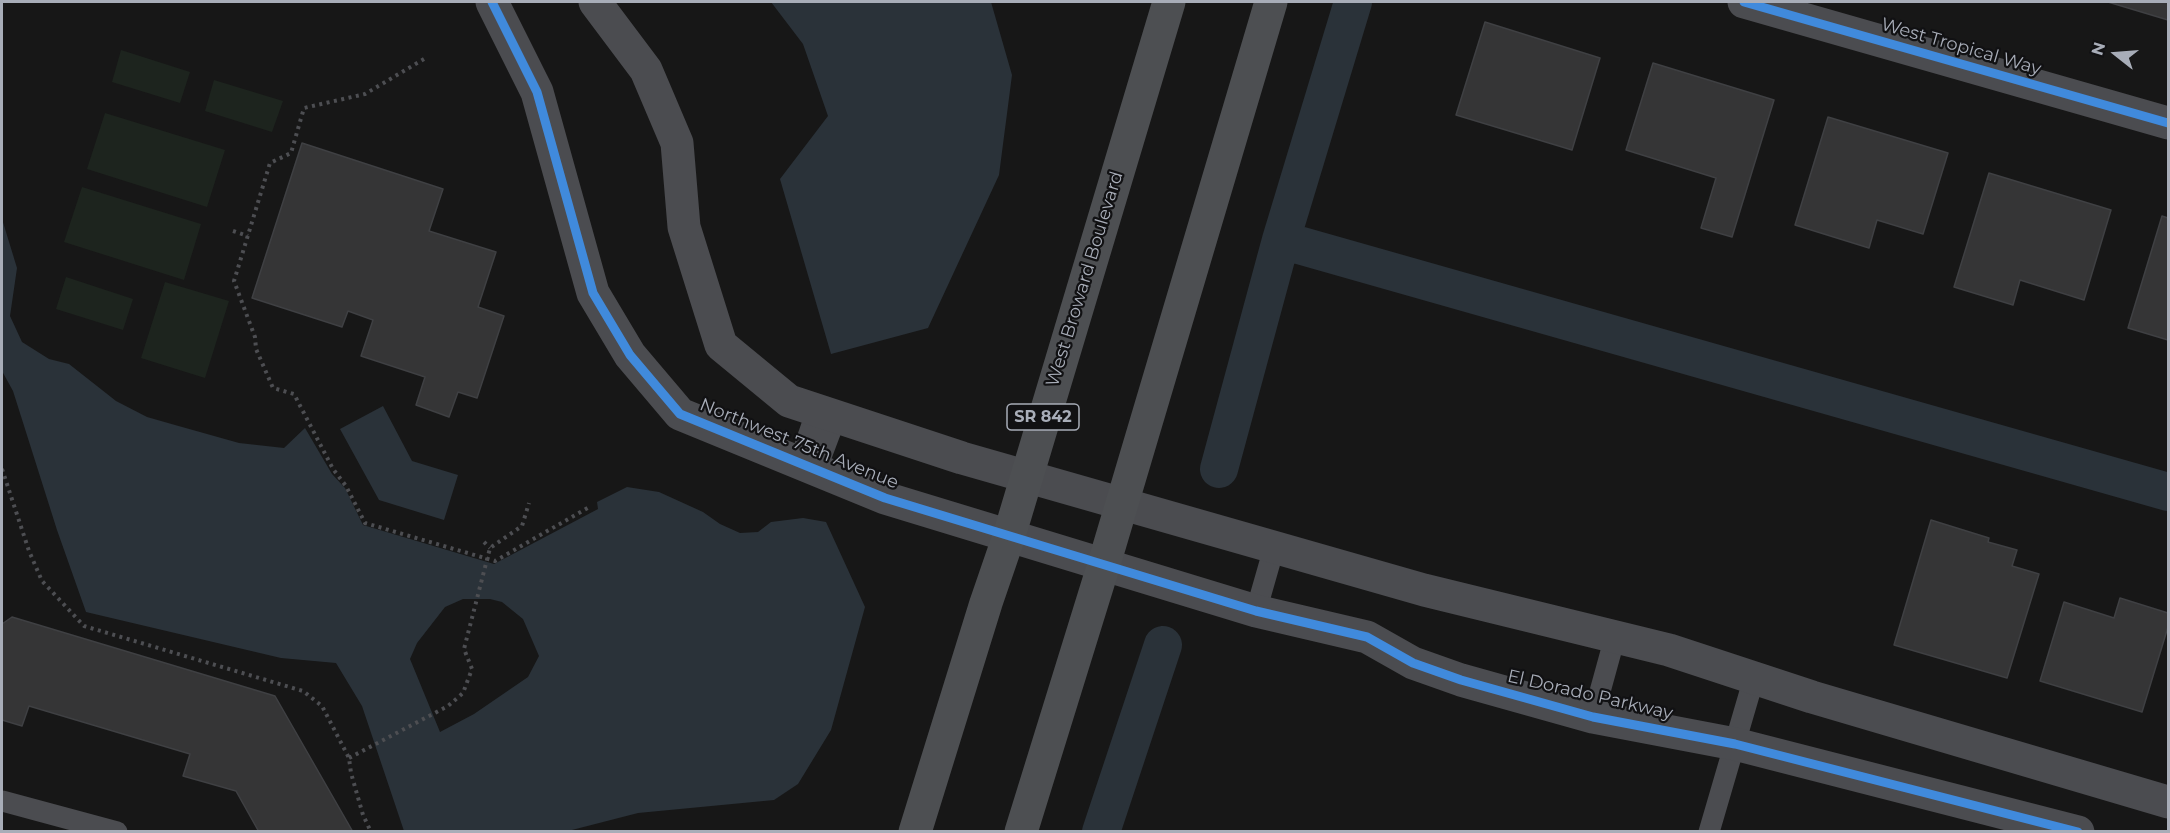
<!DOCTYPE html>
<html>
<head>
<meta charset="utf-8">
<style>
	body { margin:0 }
	#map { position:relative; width:2170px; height:833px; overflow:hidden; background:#171717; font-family:Montserrat,sans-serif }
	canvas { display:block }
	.frame { position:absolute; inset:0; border:3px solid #a8adb8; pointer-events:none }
	.north { position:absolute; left:2086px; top:24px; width:60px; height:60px; -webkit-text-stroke:4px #111113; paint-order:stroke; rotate:287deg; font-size:16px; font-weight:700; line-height:24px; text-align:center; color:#a8adb8 }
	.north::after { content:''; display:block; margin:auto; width:21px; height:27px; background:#a8adb8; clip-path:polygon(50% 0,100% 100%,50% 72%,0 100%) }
</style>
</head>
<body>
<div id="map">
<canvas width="2170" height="833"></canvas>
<div class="frame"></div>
<div class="north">N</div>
</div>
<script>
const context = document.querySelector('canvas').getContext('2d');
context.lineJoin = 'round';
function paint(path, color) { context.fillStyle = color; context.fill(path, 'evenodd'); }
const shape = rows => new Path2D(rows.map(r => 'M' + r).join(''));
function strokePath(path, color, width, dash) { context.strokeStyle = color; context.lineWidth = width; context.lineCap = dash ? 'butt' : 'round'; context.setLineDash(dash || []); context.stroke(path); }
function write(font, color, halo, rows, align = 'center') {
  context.font = font + ' Montserrat,sans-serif'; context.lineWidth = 4.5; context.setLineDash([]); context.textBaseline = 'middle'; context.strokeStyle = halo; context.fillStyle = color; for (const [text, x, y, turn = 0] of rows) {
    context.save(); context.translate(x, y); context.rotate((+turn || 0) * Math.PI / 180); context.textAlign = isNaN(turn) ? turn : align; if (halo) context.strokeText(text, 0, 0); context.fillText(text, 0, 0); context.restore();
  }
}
const green = shape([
	[121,50,190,72,180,103,112,82],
	[214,80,283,101,272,132,205,111],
	[105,113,225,150,207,207,87,169],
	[82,187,201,224,184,280,64,242],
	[66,277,133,299,123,330,56,309],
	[165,282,229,301,205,378,141,358]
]);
const water = shape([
	[771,2,991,2,1012,75,999,175,928,328,831,354,780,179,828,116,803,44],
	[2,219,17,268,10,316,22,342,49,359,69,364,116,401,147,417,175,425,239,443,284,448,305,428,332,474,345,488,363,525,494,564,598,509,597,502,627,487,659,492,703,512,720,524,740,533,758,532,771,522,803,518,826,522,865,607,831,730,798,784,774,800,638,813,568,831,404,831,362,706,336,663,281,658,86,612,57,530,13,391,2,371],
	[490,599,502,602,523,619,539,656,528,677,474,714,440,732,410,659,417,643,445,607,463,599],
	[383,406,412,461,458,475,444,520,379,500,340,429]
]);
const canal = shape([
	[1281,240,2168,492],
	[1219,469,1281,240,1353,2],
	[1101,832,1163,645]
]);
const building = shape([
	[2108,2,2168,2,2168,20,2108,2],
	[1485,22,1600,58,1572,150,1456,115,1485,22],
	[1653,63,1774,100,1732,237,1701,228,1716,178,1626,150,1653,63],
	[1828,117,1948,153,1923,234,1877,220,1869,248,1795,225,1828,117],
	[302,143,443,189,429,231,496,252,478,307,504,316,477,398,458,392,449,417,416,405,425,377,361,356,373,320,348,311,342,327,252,298,302,143],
	[1989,173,2111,210,2084,300,2020,280,2013,305,1954,287,1989,173],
	[2162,216,2168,218,2168,340,2128,328,2162,216],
	[1931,520,1989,538,1988,542,2017,550,2012,566,2039,574,2007,678,1894,645,1931,520],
	[2120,598,2168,613,2168,627,2142,712,2040,681,2064,602,2114,618,2120,598],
	[12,617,275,696,353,832,259,832,236,791,183,776,190,754,29,706,22,726,2,720,2,624,12,617]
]);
const path = shape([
	[424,59,365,94,304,108,291,153,270,163,234,281,255,337,256,349,273,388,294,394,333,469,346,486,365,523,495,561,591,506],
	[233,231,248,236],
	[2,469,29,551,42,581,84,626,303,691,322,706,349,758,351,773,363,815,371,832],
	[484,542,490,548],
	[349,758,448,706,463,693,472,669,464,649,490,548,522,526,529,503]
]);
const service = shape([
	[799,463,817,410],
	[816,470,836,417],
	[1256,611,1274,548],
	[1593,717,1615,637],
	[2,801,117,832],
	[1709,832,1754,678]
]);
const minor = shape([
	[492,2,537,92,593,293,630,355,680,414,885,498,1256,611,1367,637,1413,663,1461,680,1593,717,1735,744,2078,832],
	[595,2,646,70,677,143,684,227,721,345,789,401,962,458,1424,590,1669,650,1812,697,2168,802],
	[1744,2,2168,123]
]);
const primary = shape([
	[915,832,986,603,1009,536,1169,2],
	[1021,832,1104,564,1271,2]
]);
const cycleway = shape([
	[492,2,537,92,593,293,630,355,680,414,885,498,1256,611,1367,637,1413,663,1461,680,1593,717,1735,744,2078,832],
	[1744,2,2168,123]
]);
const shields = [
	[1043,417,72]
];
const shieldNames = [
	["SR 842",1043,417]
];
const streetNames = [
	["West Tropical Way",1961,47,16],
	["West Broward Boulevard",1085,279,-73],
	["Northwest 75th Avenue",799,444,22],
	["El Dorado Parkway",1590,695,13]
];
paint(green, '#1d241e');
paint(water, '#2a3239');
strokePath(canal, '#2a3239', 38);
paint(building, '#353536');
strokePath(building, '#3f4043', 1.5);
strokePath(path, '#4d4e52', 4, [3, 4.5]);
strokePath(service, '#4b4c50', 21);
strokePath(minor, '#4b4c50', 33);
strokePath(primary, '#4d4f52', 33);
strokePath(cycleway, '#408adc', 9);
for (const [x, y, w] of shields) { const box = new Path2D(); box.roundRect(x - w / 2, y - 13, w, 26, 4.5); context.fillStyle = '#111113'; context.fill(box); strokePath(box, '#a8adb8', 1.5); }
write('bold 16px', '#a8adb8', null, shieldNames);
write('18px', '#a8adb8', '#111113', streetNames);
</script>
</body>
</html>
